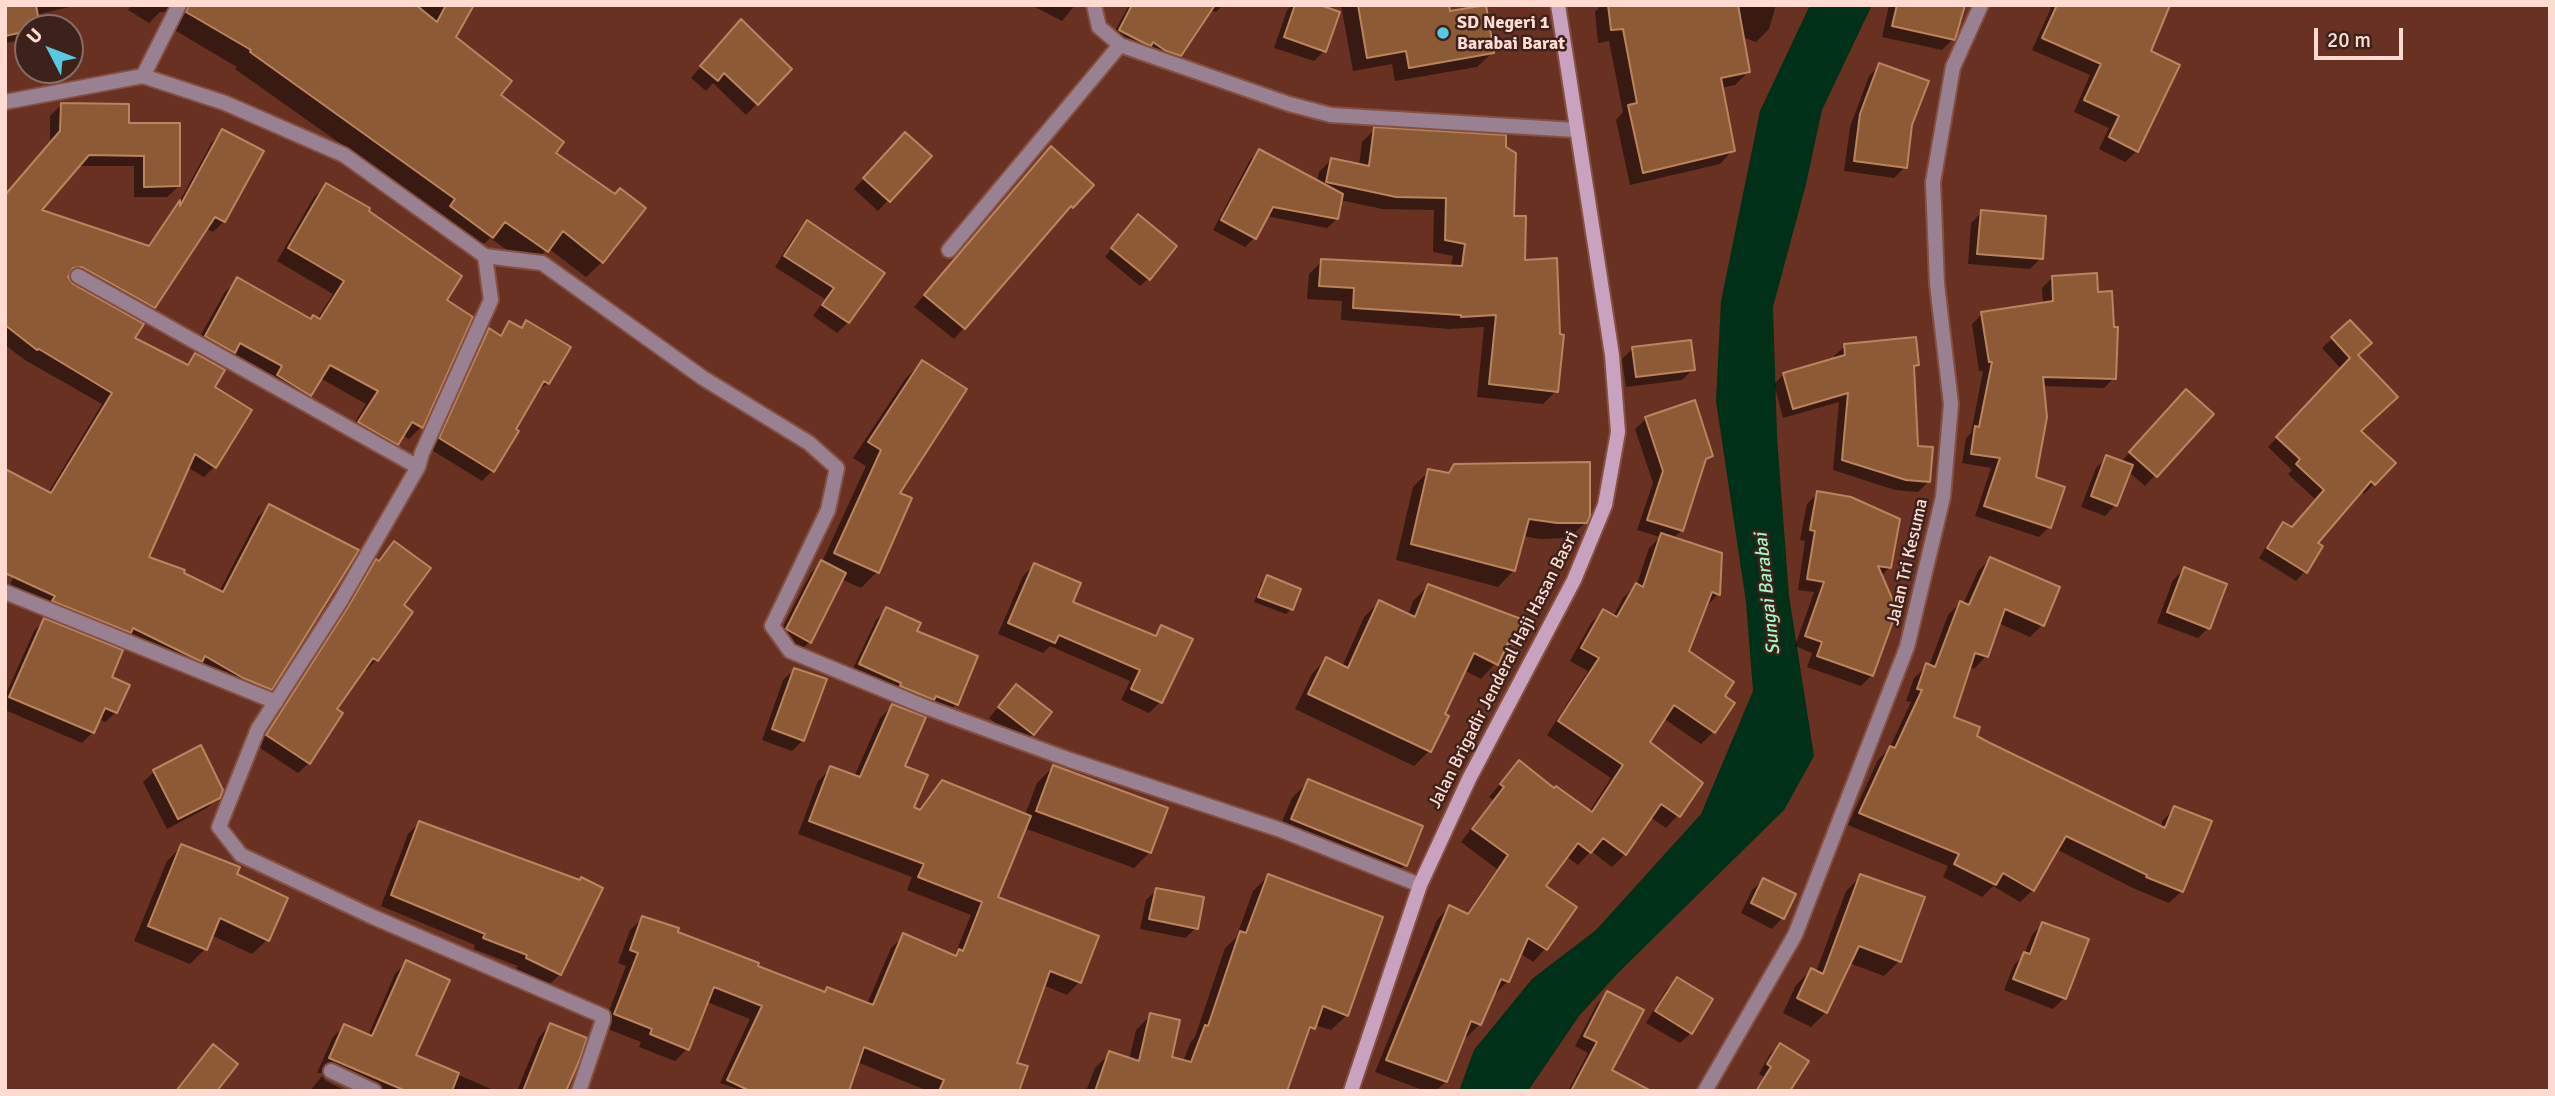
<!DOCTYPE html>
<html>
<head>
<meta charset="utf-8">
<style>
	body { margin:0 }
	#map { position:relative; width:2555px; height:1096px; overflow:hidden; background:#693122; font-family:Signika,sans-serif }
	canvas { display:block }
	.frame { position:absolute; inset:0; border:7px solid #ffdbd1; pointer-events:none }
	.north { position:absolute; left:14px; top:14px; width:70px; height:70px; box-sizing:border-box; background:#3c221b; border:2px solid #8a6c64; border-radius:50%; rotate:312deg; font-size:19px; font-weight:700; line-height:28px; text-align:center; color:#ffdbd1 }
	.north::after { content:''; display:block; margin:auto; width:24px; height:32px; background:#58c9e3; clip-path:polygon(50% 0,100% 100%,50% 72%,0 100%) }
	.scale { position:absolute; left:2314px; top:28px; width:89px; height:32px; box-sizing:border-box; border:4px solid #ffdbd1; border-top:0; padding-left:9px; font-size:21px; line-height:24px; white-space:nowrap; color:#ffdbd1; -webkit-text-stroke:5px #3c221b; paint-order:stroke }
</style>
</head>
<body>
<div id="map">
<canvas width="2555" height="1096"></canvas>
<div class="frame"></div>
<div class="north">U</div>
<div class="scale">20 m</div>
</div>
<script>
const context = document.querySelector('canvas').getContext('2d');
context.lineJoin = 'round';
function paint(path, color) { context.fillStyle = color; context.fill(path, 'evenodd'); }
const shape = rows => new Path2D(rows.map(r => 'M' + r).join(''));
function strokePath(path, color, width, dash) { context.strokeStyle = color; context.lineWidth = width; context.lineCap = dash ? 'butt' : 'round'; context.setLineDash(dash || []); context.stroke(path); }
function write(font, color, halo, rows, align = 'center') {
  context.font = font + ' Signika,sans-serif'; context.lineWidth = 5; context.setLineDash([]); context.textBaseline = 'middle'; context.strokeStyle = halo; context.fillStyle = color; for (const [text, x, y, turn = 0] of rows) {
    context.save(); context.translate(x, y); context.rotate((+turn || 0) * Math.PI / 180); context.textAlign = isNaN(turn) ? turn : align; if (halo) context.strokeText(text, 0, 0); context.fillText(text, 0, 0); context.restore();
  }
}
const water = shape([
	[1810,5,1872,5,1822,110,1806,184,1773,307,1777,437,1789,596,1814,756,1784,810,1618,973,1579,1016,1528,1091,1459,1091,1474,1050,1532,979,1596,930,1701,814,1753,691,1746,602,1716,401,1721,301,1760,111]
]);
const shadow = shape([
	[5,5,77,5,36,15,38,28,28,28,28,39,5,43],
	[131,5,472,5,454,37,499,95,554,153,614,196,602,262,586,277,548,248,531,267,490,238,475,253,435,223,441,215,235,69,237,67,171,28,168,12,160,12,149,23,128,10],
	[1031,5,1075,5,1062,21],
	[1129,5,1223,5,1216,12,1210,10,1180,55,1170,65,1110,40],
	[1292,5,1314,5,1324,51,1314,61,1274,48,1287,10],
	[1341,5,1447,5,1448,13,1492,53,1477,67,1395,81,1392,64,1353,71],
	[1601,5,1776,5,1769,29,1756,42,1742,37,1748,72,1735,85,1721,88,1733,150,1720,164,1630,185,1616,120,1623,112,1609,41,1598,43,1595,12],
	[1889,5,1964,5,1953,39,1942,50,1882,37],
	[2045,5,2168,5,2149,52,2137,151,2125,162,2099,149,2109,128,2074,112,2090,75,2032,50,2051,8],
	[730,32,790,69,746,115,713,83,706,91,691,78],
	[1880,65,1911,125,1905,167,1894,178,1844,171,1850,127,1869,76],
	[61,105,127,125,179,186,167,197,134,197,134,166,78,166,39,211,147,247,177,206,212,142,223,131,224,221,213,232,205,228,153,307,142,318,65,275,72,286,132,339,185,365,195,355,213,388,215,466,204,477,187,467,147,558,219,592,258,517,269,506,270,689,259,700,8,590,48,493,102,404,25,360,5,345,5,195,50,144,50,116],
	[1375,129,1513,218,1556,391,1543,404,1477,397,1484,327,1449,329,1341,320,1342,301,1307,299,1309,274,1322,261,1451,267,1453,256,1433,252,1434,210,1382,209,1340,200,1337,219,1327,228,1266,216,1254,238,1245,247,1213,230,1250,160,1259,151,1317,181,1319,172,1331,160,1359,166,1362,142],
	[895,145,929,156,878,211,854,189],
	[1040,159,1072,207,1060,216,954,339,914,307],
	[326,185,366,212,444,300,421,427,409,439,402,435,384,456,347,435,366,404,320,378,310,394,298,407,229,356,221,364,193,349,225,292,238,280,310,321,317,319,333,294,277,261,314,197],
	[1982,212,2041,258,2030,269,1968,264,1971,223],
	[807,223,882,273,848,322,837,333,813,316,825,299,775,267,796,233],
	[1130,224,1148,279,1140,286,1105,257],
	[2052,278,2096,293,2114,378,2104,388,2042,386,2034,478,2049,527,2039,537,1975,516,1991,468,1962,463,1966,438,1971,433,1983,371,1979,371,1972,324,1982,314,2043,304,2042,288],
	[2350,322,2356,356,2359,432,2393,463,2364,494,2360,490,2315,543,2305,571,2296,581,2259,558,2274,534,2284,524,2291,529,2316,500,2288,474,2292,470,2268,447,2341,369,2322,348],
	[510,323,520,329,526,323,548,383,535,392,492,471,482,481,430,449,479,341,489,330,498,336],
	[1845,346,1917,365,1912,369,1917,447,1928,482,1918,492,1895,490,1833,470,1839,402,1783,418,1774,384,1784,374,1835,360,1834,356],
	[1633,348,1693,369,1682,380,1626,387,1622,359],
	[922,362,897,494,877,572,861,588,841,579,809,642,799,653,776,640,811,573,822,562,866,466,853,458,906,378],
	[2176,402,2211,414,2145,486,2128,471,2115,505,2105,516,2081,507,2096,468,2107,457,2121,462],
	[1646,419,1711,456,1702,465,1682,530,1673,539,1718,594,1706,607,1687,652,1722,697,1713,732,1701,744,1663,718,1648,742,1678,815,1666,828,1650,817,1625,854,1612,867,1591,851,1578,865,1566,856,1544,886,1574,907,1545,949,1533,962,1520,953,1508,981,1495,994,1493,993,1480,1024,1467,1037,1463,1035,1446,1081,1436,1091,1425,1091,1375,1072,1437,920,1449,907,1466,914,1497,869,1461,842,1493,800,1489,797,1519,762,1554,790,1589,812,1611,778,1547,735,1588,671,1570,661,1591,623,1603,611,1613,617,1623,598,1637,584,1649,548,1660,537,1637,530,1653,483,1635,429],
	[1455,465,1586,522,1569,538,1540,539,1523,536,1514,570,1498,587,1396,560,1413,487,1429,471,1447,474],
	[1818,493,1890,567,1881,576,1872,675,1861,686,1807,667,1812,653,1795,646,1814,592,1798,590,1805,541,1800,540,1807,504],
	[394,543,402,605,411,612,376,660,366,671,363,669,334,710,309,763,298,773,257,746,338,620,365,572],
	[1990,559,2042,625,2030,637,1998,623,1986,656,1974,669,1970,667,1952,718,1975,737,2160,828,2163,820,2175,808,2182,891,2169,903,2135,889,2056,849,2033,890,2020,902,1993,886,1982,897,1943,877,1948,866,1848,825,1878,760,1889,749,1911,702,1906,701,1914,678,1927,666,1929,666,1948,615,1960,603,1963,604,1978,571],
	[1034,565,1071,603,1152,636,1162,627,1190,640,1160,702,1149,713,1121,700,1130,681,1050,646,1043,653,998,634,1023,576],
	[2184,569,2208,628,2198,638,2157,623,2173,580],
	[1267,577,1299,590,1291,609,1286,614,1254,602,1262,582],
	[1428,586,1513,644,1481,679,1464,670,1443,715,1446,716,1429,751,1414,766,1295,709,1312,674,1326,659,1342,667,1364,617,1379,602,1408,615,1413,601],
	[887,609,915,631,956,704,946,715,850,675,876,620],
	[45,620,110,678,116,712,105,722,98,719,93,732,82,743,5,710,5,696,34,631],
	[794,670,803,740,792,751,762,740,783,680],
	[1016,686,1033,734,1022,744,989,718],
	[892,706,912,808,918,811,943,782,1025,815,1037,783,1053,767,1150,852,1134,868,1024,828,995,898,1079,982,1067,995,1043,985,994,1091,928,1091,857,1062,847,1091,744,1091,720,1083,750,1019,707,1002,687,1049,675,1061,639,1047,641,1042,603,1027,626,966,618,963,630,930,643,918,823,993,827,989,867,1004,891,948,904,935,954,957,971,915,907,890,912,877,798,834,818,781,831,768,854,777,880,718],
	[154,772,219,797,207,808,167,829,143,782],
	[1308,782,1421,827,1405,865,1389,881,1276,836,1292,798],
	[419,823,560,974,549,985,516,969,518,966,474,949,475,945,381,906,408,834],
	[182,846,235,875,267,940,252,954,211,935,205,949,190,964,134,941,167,861],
	[1268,876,1347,1015,1331,1030,1315,1025,1304,1038,1285,1091,1086,1091,1095,1068,1110,1053,1129,1060,1136,1030,1151,1015,1170,1058,1183,1062,1190,1043,1195,1037,1225,948,1236,938,1253,891],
	[1861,876,1899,961,1884,976,1849,963,1826,1012,1811,1027,1783,1013,1796,985,1811,970,1816,972,1846,891],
	[1763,880,1782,918,1772,929,1741,913,1752,890],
	[1157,890,1196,928,1185,938,1140,929,1146,900],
	[2042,924,2087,940,2064,998,2053,1009,2004,990,2014,965,2024,955,2032,935],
	[406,962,414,1056,496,1091,361,1091,326,1073,317,1073,333,1037,344,1026,368,1036,395,974],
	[1677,979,1691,1033,1680,1043,1646,1023,1666,990],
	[1607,993,1610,1071,1645,1091,1568,1091,1588,1053,1575,1046,1597,1004],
	[550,1025,564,1091,517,1091,539,1037],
	[1780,1045,1790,1087,1795,1091,1754,1091,1764,1077,1759,1074,1770,1054],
	[322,1076,326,1081,346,1091,310,1091]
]);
const building = shape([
	[5,5,36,5,40,28,28,28,28,31,5,36,5,5],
	[189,5,416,5,437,22,446,5,474,5,456,37,512,81,501,95,564,142,556,153,615,194,620,188,646,208,603,263,563,231,548,252,505,222,493,238,450,206,455,199,250,52,251,50,186,12,189,5],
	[1132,5,1215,5,1181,56,1166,51,1153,42,1151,46,1146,44,1119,30,1132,5],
	[1295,5,1320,5,1340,12,1326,52,1284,37,1295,5],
	[1358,5,1449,5,1450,11,1486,5,1494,53,1409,68,1406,51,1367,58,1358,5],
	[1608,5,1738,5,1750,72,1721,78,1735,151,1643,173,1628,105,1637,103,1623,29,1611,30,1608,5],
	[1897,5,1965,5,1955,40,1892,26,1897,5],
	[2057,5,2170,5,2151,51,2180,65,2138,152,2109,137,2119,116,2084,100,2101,64,2042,38,2057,5],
	[741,19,792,69,758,105,724,73,718,81,700,66,741,19],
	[1879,63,1929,81,1912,125,1907,168,1854,161,1860,114,1879,63],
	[61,103,129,104,129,123,180,123,180,186,144,187,144,156,89,155,42,210,149,246,180,200,180,206,222,129,264,151,225,222,215,217,155,308,82,267,73,268,68,277,73,284,144,324,135,338,188,365,195,353,225,370,215,387,252,410,216,468,195,454,149,557,185,570,184,573,223,592,269,504,359,550,272,690,243,678,205,656,202,662,133,628,131,633,52,601,55,596,5,573,5,469,51,493,112,393,39,349,37,350,5,325,5,195,60,131,61,103],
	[1374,127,1506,135,1506,147,1516,153,1514,216,1526,216,1525,260,1557,258,1560,334,1564,335,1558,392,1489,384,1496,315,1461,317,1461,315,1353,308,1354,288,1319,286,1321,259,1462,266,1465,244,1445,240,1446,198,1396,197,1326,182,1331,158,1369,166,1374,127],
	[905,132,932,156,890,202,863,178,905,132],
	[1051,146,1094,185,1073,208,1071,206,965,329,924,295,1051,146],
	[1259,149,1343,194,1338,219,1273,207,1256,239,1221,220,1259,149],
	[326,183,370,208,369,211,462,276,447,300,473,317,423,428,412,422,398,445,358,422,378,391,330,365,311,396,277,375,282,366,240,343,235,353,205,336,237,277,311,319,313,315,320,319,344,281,288,248,326,183],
	[1981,210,2046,216,2043,259,1977,254,1981,210],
	[1138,214,1177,246,1150,280,1111,248,1138,214],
	[807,220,885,273,849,323,822,305,834,288,784,256,807,220],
	[2097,273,2098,292,2112,291,2114,327,2118,327,2116,379,2043,377,2047,417,2036,477,2065,487,2051,528,1984,506,2000,458,1971,454,1975,426,1979,427,1992,362,1989,362,1981,312,2053,301,2052,276,2097,273],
	[526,320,571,347,549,384,544,381,516,429,519,431,494,472,439,438,489,328,501,336,509,321,522,328,526,320],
	[2350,320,2372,343,2358,355,2398,397,2361,431,2396,463,2375,485,2371,481,2318,543,2323,546,2307,573,2267,548,2283,522,2292,527,2324,490,2296,464,2300,459,2276,437,2350,358,2331,337,2350,320],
	[1916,337,1919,365,1914,366,1918,446,1933,447,1930,482,1906,480,1842,460,1848,393,1793,409,1783,373,1845,355,1844,344,1916,337],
	[1691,340,1695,370,1636,377,1632,347,1691,340],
	[922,360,967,389,900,493,912,498,879,573,834,553,881,450,868,442,922,360],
	[2186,389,2214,414,2157,477,2129,452,2186,389],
	[1695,400,1713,456,1706,459,1683,531,1647,520,1663,471,1645,417,1695,400],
	[2106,455,2133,465,2117,506,2091,496,2106,455],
	[1590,462,1590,516,1587,523,1557,523,1529,519,1515,571,1411,544,1428,469,1449,473,1454,464,1590,462],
	[1817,491,1851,497,1900,519,1891,568,1878,566,1897,610,1873,676,1817,656,1822,642,1805,636,1824,582,1807,579,1815,531,1810,530,1817,491],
	[1661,533,1722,553,1720,595,1712,592,1689,651,1734,682,1725,696,1735,703,1715,733,1674,705,1650,742,1703,783,1680,817,1661,804,1626,855,1603,838,1591,853,1578,843,1546,886,1577,907,1547,950,1528,938,1509,982,1501,979,1481,1025,1471,1021,1447,1082,1386,1060,1449,905,1468,914,1508,855,1472,829,1504,787,1500,784,1519,760,1554,788,1556,786,1592,812,1623,765,1558,721,1599,658,1581,648,1603,609,1617,617,1636,583,1643,587,1661,533],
	[394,541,431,568,404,605,413,612,378,661,373,658,337,709,343,713,310,764,266,735,348,607,376,559,379,561,394,541],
	[1990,557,2060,587,2044,626,2005,609,1988,657,1975,653,1954,717,1980,727,1977,736,1988,742,2165,828,2174,806,2212,821,2183,892,2146,877,2147,875,2066,836,2034,891,2003,873,1996,885,1954,864,1959,854,1859,813,1890,746,1895,748,1922,690,1917,689,1926,663,1935,667,1960,601,1969,605,1990,557],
	[821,560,846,573,811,643,786,629,821,560],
	[1034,563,1081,583,1073,602,1156,636,1161,625,1193,639,1162,703,1131,689,1140,670,1059,635,1055,643,1008,623,1034,563],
	[2184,567,2227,584,2210,629,2167,612,2184,567],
	[1267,575,1301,589,1293,610,1258,597,1267,575],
	[1428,584,1524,620,1514,645,1508,643,1498,665,1474,653,1445,714,1449,716,1431,752,1308,694,1326,657,1348,668,1379,600,1415,617,1428,584],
	[886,607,921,623,917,631,978,656,958,705,936,696,934,700,900,686,901,683,859,664,886,607],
	[44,618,123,650,112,677,130,685,117,713,105,708,94,733,9,697,44,618],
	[794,668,827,679,804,741,772,729,794,668],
	[1016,684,1052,712,1034,735,998,707,1016,684],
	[892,704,926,717,905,766,928,775,914,807,920,810,942,780,1031,816,998,897,1099,936,1081,983,1050,971,1017,1063,1028,1066,1019,1091,939,1091,944,1080,864,1047,849,1091,750,1091,727,1080,762,1006,714,987,689,1050,650,1034,652,1029,614,1014,638,953,630,950,642,916,679,928,678,932,759,963,758,966,825,992,827,987,873,1005,903,933,956,956,959,949,963,951,982,902,918,877,924,864,809,821,830,766,860,777,892,704],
	[201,745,223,790,220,798,178,819,153,770,201,745],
	[1053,765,1168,808,1151,853,1036,811,1053,765],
	[1308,779,1423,826,1407,866,1291,819,1308,779],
	[419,821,580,880,581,877,603,888,561,975,526,958,527,955,483,938,485,934,391,895,419,821],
	[181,844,240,867,237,874,288,898,269,941,220,918,207,950,148,926,181,844],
	[1268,874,1383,917,1348,1016,1323,1006,1315,1029,1310,1027,1287,1091,1095,1091,1109,1051,1139,1061,1150,1013,1180,1020,1172,1057,1191,1062,1205,1025,1208,1026,1240,931,1246,933,1268,874],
	[1860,874,1925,897,1901,962,1859,946,1827,1013,1797,998,1811,968,1823,974,1860,874],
	[1763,878,1796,894,1784,919,1751,903,1763,878],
	[1156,888,1204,897,1198,929,1149,919,1156,888],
	[2042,922,2089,939,2066,999,2013,979,2024,952,2030,954,2042,922],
	[406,960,450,980,416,1055,459,1073,452,1091,406,1091,329,1058,344,1024,372,1036,406,960],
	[1677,977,1713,999,1692,1034,1655,1011,1677,977],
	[1607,991,1644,1010,1612,1070,1651,1091,1571,1091,1597,1042,1584,1036,1607,991],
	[550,1023,587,1038,580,1059,566,1091,523,1091,550,1023],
	[1780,1043,1809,1061,1790,1091,1756,1091,1771,1067,1767,1064,1780,1043],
	[213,1044,238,1064,217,1091,176,1091,213,1044]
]);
const minor = shape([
	[1094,5,1099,27,1120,45],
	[143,76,179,5],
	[5,102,143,76,225,103,344,155,485,256,491,300,422,453,418,467,340,602,258,729,219,827,241,855,373,917,603,1016,603,1020,579,1091],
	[949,250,1120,45,1289,104,1331,115,1576,130],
	[485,256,542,263,703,378,809,443,837,468,828,510,772,626,790,651,923,706,1070,760,1278,829,1420,885],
	[78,276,418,467],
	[5,592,276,702],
	[331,1071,374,1091],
	[1705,1091,1795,935,1907,647,1943,497,1951,404,1937,284,1933,182,1953,67,1981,5]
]);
const secondary = shape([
	[1351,1091,1420,885,1469,779,1574,580,1605,505,1618,432,1612,355,1558,5]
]);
const markers = [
	[1443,33,7,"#58c9e3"]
];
const poiNames = [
	["SD Negeri 1",1457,23],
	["Barabai Barat",1457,44]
];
const streetNames = [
	["Jalan Tri Kesuma",1908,562,-77],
	["Jalan Brigadir Jenderal Haji Hasan Basri",1504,670,-63]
];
const waterNames = [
	["Sungai Barabai",1768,594,-96]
];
paint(water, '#003018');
paint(shadow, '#0007');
paint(building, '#8c5a34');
strokePath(building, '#ba845e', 2);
strokePath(minor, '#845042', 18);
strokePath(secondary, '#845042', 18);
strokePath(minor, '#998192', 14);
strokePath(secondary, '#c8a2be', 14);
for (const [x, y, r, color] of markers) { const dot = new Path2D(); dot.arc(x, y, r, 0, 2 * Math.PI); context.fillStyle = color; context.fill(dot); strokePath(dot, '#3c221b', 2.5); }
write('bold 18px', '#ffdbd1', '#3c221b', poiNames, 'left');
write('18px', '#ffdbd1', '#3c221b', streetNames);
write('italic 19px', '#a1fac3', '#3c221b', waterNames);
</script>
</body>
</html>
